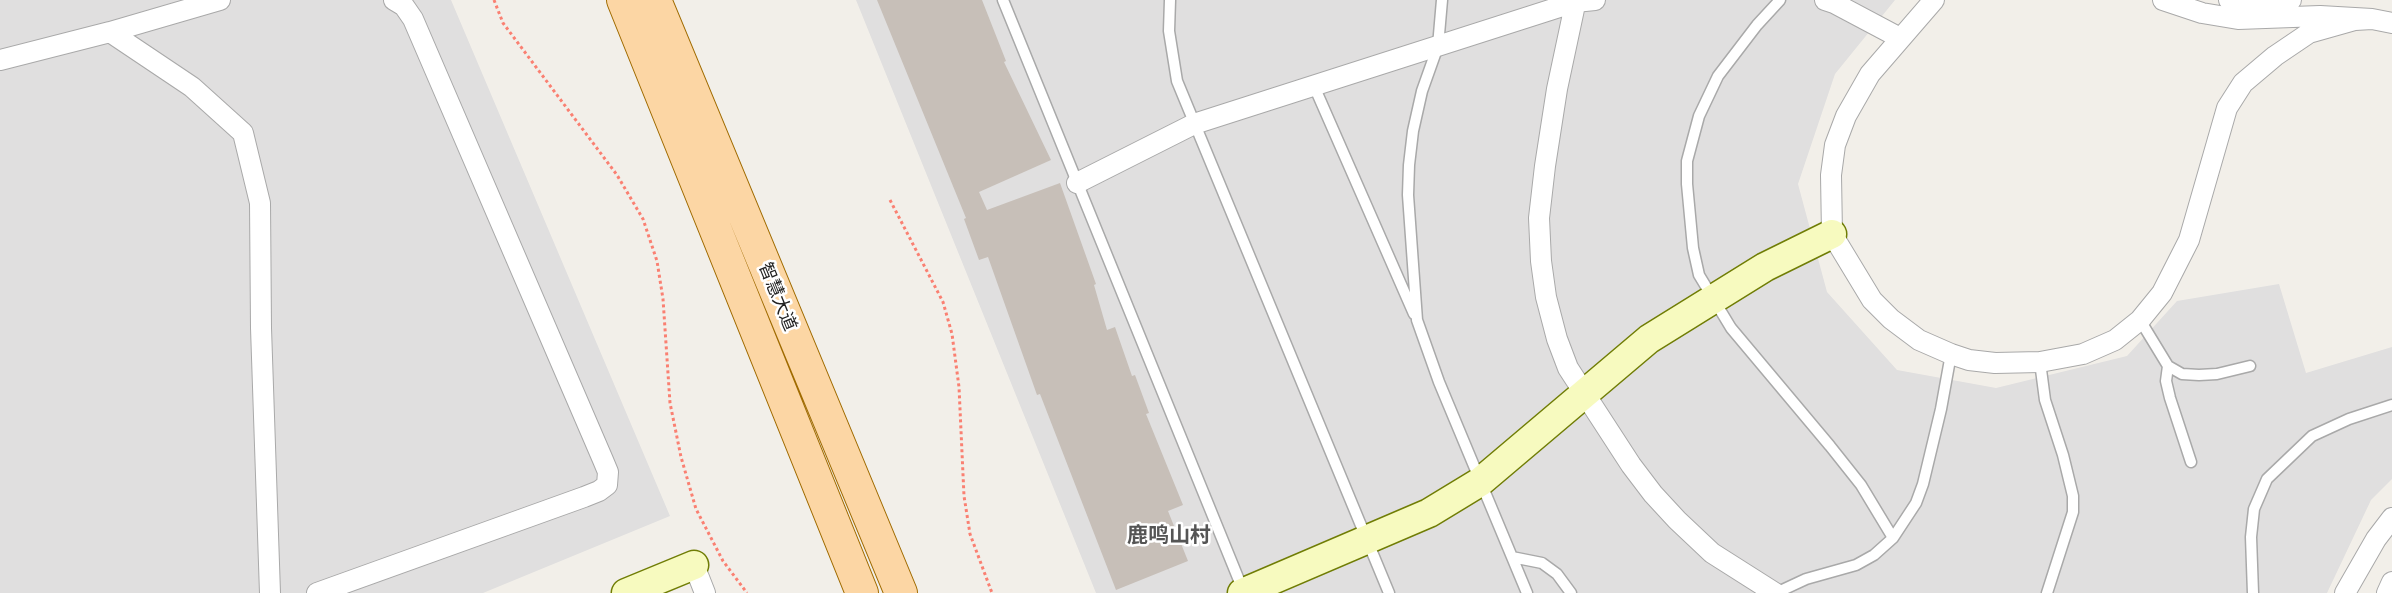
<!DOCTYPE html>
<html>
<head>
<meta charset="utf-8">
<style>
	body { margin:0 }
	canvas { display:block; background:#f2efe9 }
</style>
</head>
<body>
<canvas width="2392" height="593"></canvas>
<script>
const context = document.querySelector('canvas').getContext('2d');
context.lineJoin = 'round';
function paint(path, color) { context.fillStyle = color; context.fill(path, 'evenodd'); }
const shape = rows => new Path2D(rows.map(r => 'M' + r).join(''));
function strokePath(path, color, width, dash) { context.strokeStyle = color; context.lineWidth = width; context.lineCap = dash ? 'butt' : 'round'; context.setLineDash(dash || []); context.stroke(path); }
function write(font, color, halo, rows, align = 'center') {
  context.font = font + ' Helvetica,"Noto Sans SC",sans-serif'; context.lineWidth = 5; context.setLineDash([]); context.textBaseline = 'middle'; context.strokeStyle = halo; context.fillStyle = color; for (const [text, x, y, turn = 0] of rows) {
    context.save(); context.translate(x, y); context.rotate((+turn || 0) * Math.PI / 180); context.textAlign = isNaN(turn) ? turn : align; if (halo) context.strokeText(text, 0, 0); context.fillText(text, 0, 0); context.restore();
  }
}
const residential = shape([
	[0,0,451,0,670,516,483,593,0,593],
	[856,0,1895,0,1835,74,1798,184,1827,292,1897,370,1996,388,2127,356,2177,301,2279,284,2306,373,2392,347,2392,479,2371,500,2327,593,1096,593]
]);
const building = shape([
	[877,0,982,0,1006,61,1004,62,1051,160,979,192,987,210,1060,183,1096,284,1094,285,1107,330,1115,327,1132,376,1135,375,1149,413,1146,414,1183,505,1168,511,1188,561,1116,590,1040,394,1037,395,988,257,979,260,964,219,966,218]
]);
const path = shape([
	[494,0,503,23,617,175,643,219,657,261,663,299,670,403,681,457,696,509,723,561,747,593],
	[890,200,943,302,952,334,959,387,964,496,970,534,992,593]
]);
const lane = shape([
	[1003,0,1243,590],
	[1170,0,1169,31,1177,81,1389,593],
	[1442,0,1438,46,1422,91,1413,131,1409,165,1408,195,1417,320,1439,382,1527,593],
	[1780,0,1757,25,1718,76,1699,116,1687,161,1687,184,1693,248,1699,275,1731,328,1830,446,1861,485,1893,538],
	[1314,86,1414,314],
	[2140,320,2168,366,2166,381,2170,398,2191,462],
	[2040,362,2045,400,2063,455,2073,496,2073,512,2047,593],
	[2168,366,2182,374,2199,375,2217,374,2250,366],
	[1512,557,1542,563,1557,574,1571,593],
	[1776,593,1806,579,1856,565,1874,555,1893,538,1916,503,1923,484,1941,409,1951,354],
	[2253,593,2251,537,2254,509,2267,479,2312,436,2349,419,2392,405]
]);
const street = shape([
	[1576,0,1557,89,1545,166,1539,218,1541,261,1546,297,1557,339,1568,368,1631,465,1653,494,1677,520,1712,553,1775,593],
	[1825,0,1834,3,1900,38],
	[1934,0,1870,74,1846,116,1835,145,1831,175,1832,234,1872,300,1891,319,1919,340,1951,354,1969,360,1995,363,2040,362,2083,354,2115,340,2140,320,2162,293,2189,240,2227,108,2243,83,2275,56,2309,33,2355,20,2372,19],
	[2163,0,2202,13,2238,19,2320,16,2372,19,2392,23],
	[2229,0,2235,2,2291,0],
	[110,32,192,87,243,133,260,203,261,328,270,593],
	[0,60,110,32,220,0],
	[1077,183,1194,124,1575,2,1595,0],
	[694,565,705,593],
	[317,593,584,497,599,491,607,485,608,472,603,460,413,19,404,6,394,0],
	[2345,593,2376,539,2392,518],
	[2387,593,2392,582]
]);
const secondary = shape([
	[626,593,694,565],
	[1242,593,1429,513,1480,482,1649,339,1765,267,1832,234]
]);
const primary = shape([
	[623,0,862,593],
	[655,0,901,593]
]);
const streetNames = [
	["智慧大道",777,297,68]
];
const quarterNames = [
	["鹿鸣山村",1169,536]
];
paint(residential, '#e0dfdf');
paint(building, '#c7bfb8');
strokePath(lane, '#a9a9a9', 13);
strokePath(street, '#a9a9a9', 22);
strokePath(secondary, '#707d05', 31);
strokePath(primary, '#a06b00', 34);
strokePath(path, '#fa8072', 3, [3, 3]);
strokePath(lane, '#fff', 10);
strokePath(street, '#fff', 20);
strokePath(secondary, '#f7fabf', 28);
strokePath(primary, '#fcd6a4', 32);
write('18px', '#222', '#fff', streetNames);
write('bold 21px', '#555', '#fff', quarterNames);
</script>
</body>
</html>
